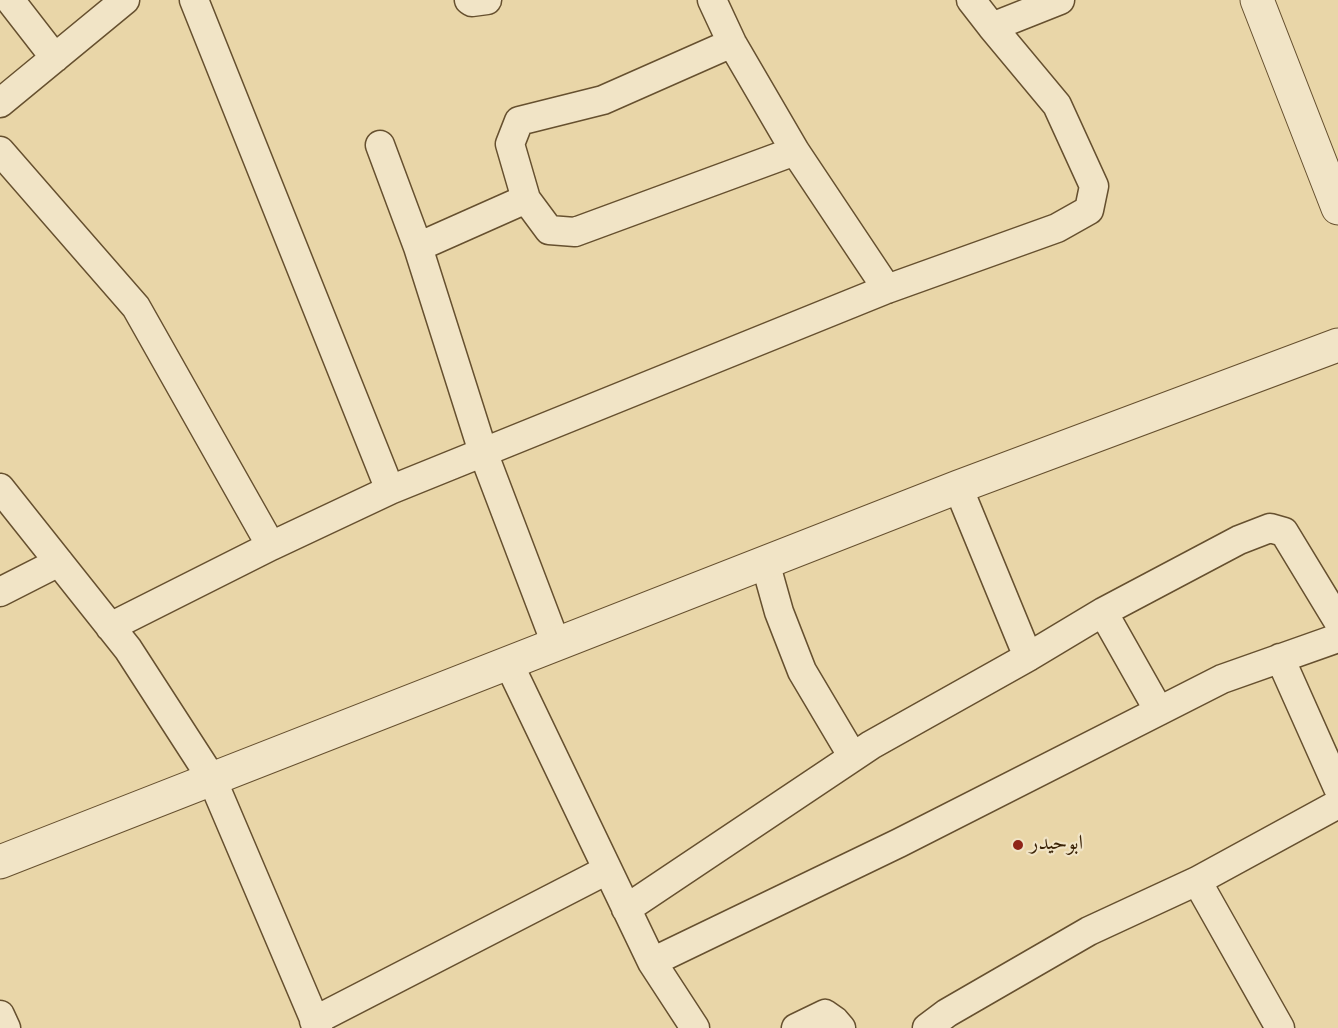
<!DOCTYPE html>
<html>
<head>
<meta charset="utf-8">
<style>
	body { margin:0 }
	canvas { display:block; background:#e9d6a8 }
</style>
</head>
<body>
<canvas width="1338" height="1028"></canvas>
<script>
const context = document.querySelector('canvas').getContext('2d');
context.lineJoin = 'round';
const shape = rows => new Path2D(rows.map(r => 'M' + r).join(''));
function strokePath(path, color, width, dash) { context.strokeStyle = color; context.lineWidth = width; context.lineCap = dash ? 'butt' : 'round'; context.setLineDash(dash || []); context.stroke(path); }
function write(font, color, halo, rows, align = 'center') {
  context.font = font + ' "IM FELL English",Amiri,serif'; context.lineWidth = 4.5; context.setLineDash([]); context.textBaseline = 'middle'; context.strokeStyle = halo; context.fillStyle = color; for (const [text, x, y, turn = 0] of rows) {
    context.save(); context.translate(x, y); context.rotate((+turn || 0) * Math.PI / 180); context.textAlign = isNaN(turn) ? turn : align; if (halo) context.strokeText(text, 0, 0); context.fillText(text, 0, 0); context.restore();
  }
}
const minor = shape([
	[10,0,55,58],
	[469,0,472,2,487,0],
	[712,0,732,43,795,151,887,289],
	[971,0,992,27],
	[732,43,603,100,519,121,510,144,526,199,549,230,575,232,795,151],
	[0,103,125,0],
	[380,145,418,247],
	[0,151,136,307,271,546],
	[526,199,418,247,483,452,556,644],
	[958,487,1028,657],
	[0,488,128,649,212,779,318,1028],
	[390,490,887,289,1057,228,1089,210,1094,186,1057,105,992,27,1060,0],
	[765,562,779,612,802,671,853,757],
	[0,592,59,562],
	[1103,612,1159,711],
	[110,627,271,546,390,490,194,0],
	[1280,658,1338,788],
	[508,662,652,962,695,1028],
	[1197,881,1280,1028],
	[626,909,871,745,1028,657,1103,612,1239,540,1270,528,1284,532,1338,621],
	[652,962,899,843,1222,679,1338,638],
	[0,1015,6,1028],
	[314,1021,607,870],
	[796,1028,825,1014,835,1021,841,1028],
	[927,1028,947,1013,1089,931,1197,881,1338,804]
]);
const tertiary = shape([
	[1257,0,1338,208],
	[0,862,958,487,1338,345]
]);
const markers = [
	[1018,845,6,"#8f2418"]
];
const poiNames = [
	["ابوحيدر",1030,845]
];
strokePath(minor, '#66502f', 31);
strokePath(tertiary, '#66502f', 35);
strokePath(minor, '#f1e4c6', 28);
strokePath(tertiary, '#f1e4c6', 33);
for (const [x, y, r, color] of markers) { const dot = new Path2D(); dot.arc(x, y, r, 0, 2 * Math.PI); context.fillStyle = color; context.fill(dot); strokePath(dot, '#f1e4c6', 2); }
write('21px', '#3a2307', '#f1e4c6', poiNames, 'left');
</script>
</body>
</html>
